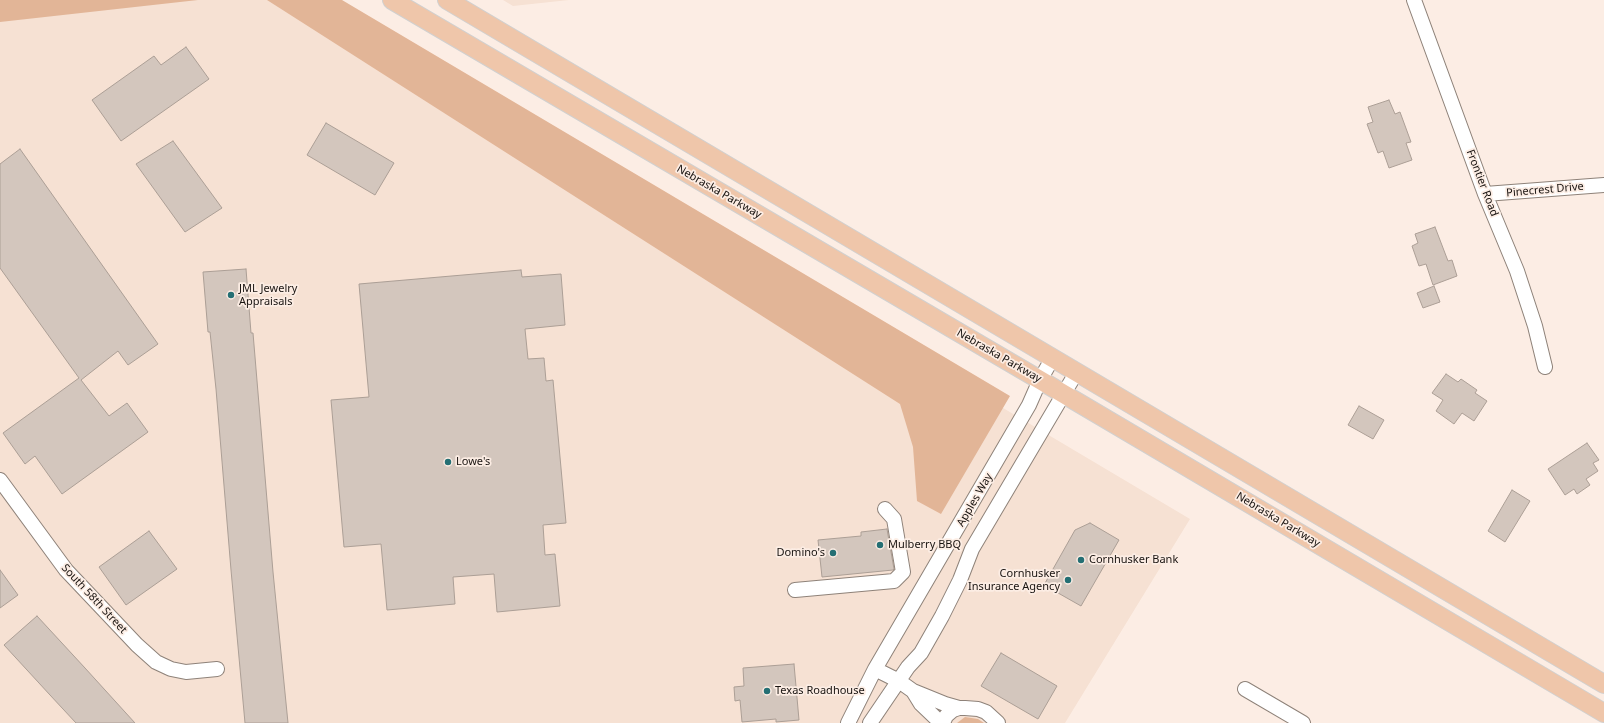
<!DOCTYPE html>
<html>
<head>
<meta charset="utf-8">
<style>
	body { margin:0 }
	canvas { display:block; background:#fcede4 }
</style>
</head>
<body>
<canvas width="1604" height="723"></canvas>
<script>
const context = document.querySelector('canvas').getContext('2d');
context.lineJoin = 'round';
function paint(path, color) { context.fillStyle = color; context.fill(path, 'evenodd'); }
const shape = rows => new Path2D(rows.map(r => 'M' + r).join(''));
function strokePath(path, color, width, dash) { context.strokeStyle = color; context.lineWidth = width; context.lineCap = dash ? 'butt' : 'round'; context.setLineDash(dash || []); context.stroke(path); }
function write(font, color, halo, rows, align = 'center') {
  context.font = font + ' "Noto Sans",sans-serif'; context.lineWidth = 3.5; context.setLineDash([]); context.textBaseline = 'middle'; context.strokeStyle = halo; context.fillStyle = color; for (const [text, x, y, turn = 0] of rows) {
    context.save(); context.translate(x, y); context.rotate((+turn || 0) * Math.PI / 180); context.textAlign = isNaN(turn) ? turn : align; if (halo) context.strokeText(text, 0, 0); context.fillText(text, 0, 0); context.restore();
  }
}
const built = shape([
	[144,0,316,0,1190,519,1065,723,0,723,0,16],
	[503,0,569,0,513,6]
]);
const green = shape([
	[0,0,198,0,0,22],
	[267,0,342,0,1010,396,941,514,917,501,913,447,900,404],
	[965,717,978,719,984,723,957,723]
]);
const building = shape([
	[186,47,209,79,121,141,92,100,154,56,161,65,186,47],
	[1389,100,1395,114,1400,112,1411,142,1406,143,1412,160,1389,168,1383,151,1378,153,1367,124,1373,122,1368,107,1389,100],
	[326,123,394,163,375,195,307,155,326,123],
	[173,141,222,208,185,232,136,164,173,141],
	[20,149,158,344,128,365,118,351,81,380,109,416,127,403,148,432,62,494,35,456,25,464,3,433,79,378,0,268,0,164,20,149],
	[1435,227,1448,261,1452,260,1457,276,1433,285,1426,264,1419,266,1412,246,1418,243,1415,234,1435,227],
	[246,269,251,333,253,333,273,572,288,723,245,723,231,570,216,389,210,332,208,332,203,272,246,269],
	[521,270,522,277,561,274,565,325,525,329,528,359,544,358,546,381,553,380,566,523,543,525,545,555,555,554,560,606,497,612,494,574,453,577,455,604,387,610,381,544,344,547,331,400,369,397,359,284,521,270],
	[1434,286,1440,302,1423,308,1417,293,1434,286],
	[1446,374,1458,382,1461,379,1477,390,1475,393,1487,401,1474,421,1462,413,1454,424,1436,411,1443,400,1432,393,1446,374],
	[1359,406,1384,420,1373,439,1348,425,1359,406],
	[1587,443,1599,460,1593,463,1598,471,1586,479,1590,485,1577,494,1574,489,1565,495,1548,469,1587,443],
	[1512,490,1530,501,1505,542,1488,531,1512,490],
	[1090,523,1119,540,1081,606,1044,585,1075,530,1090,523],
	[887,529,894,569,893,570,822,577,818,540,861,536,861,532,887,529],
	[149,531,177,569,126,605,99,567,149,531],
	[0,570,18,595,0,608,0,570],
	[37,616,85,668,135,723,76,723,50,695,4,645,37,616],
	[1001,653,1057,686,1038,719,981,686,1001,653],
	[794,664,799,720,776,722,776,719,742,722,740,700,735,701,734,687,744,686,743,668,794,664]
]);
const minor = shape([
	[1414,0,1485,194,1517,271,1535,326,1545,367],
	[1485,194,1604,185],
	[0,480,66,570,137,645,156,662,171,669,186,672,217,669],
	[795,590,894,581,903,572,894,519,885,509],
	[875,669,899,681,913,691,945,704,959,708],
	[1245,689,1303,723],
	[913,691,921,704,941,723],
	[848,723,875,669,1029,405,1040,380,1052,359],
	[870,723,908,667,921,653,942,616,960,580,972,549,1076,373],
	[943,723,946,716,953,710,959,708,965,708,978,709,986,712,998,723]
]);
const major = shape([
	[392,0,1040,380,1604,713],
	[447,0,1604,684]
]);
const markers = [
	[231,295,4,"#246f74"],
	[448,462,4,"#246f74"],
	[880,545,4,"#246f74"],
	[833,553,4,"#246f74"],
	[1081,560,4,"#246f74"],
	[1068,580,4,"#246f74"],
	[767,691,4,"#246f74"]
];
const streetNames = [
	["Frontier Road",1482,183,69],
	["Pinecrest Drive",1545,190,-5],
	["Nebraska Parkway",719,192,30],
	["Nebraska Parkway",999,356,30],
	["Apples Way",975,500,-60],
	["Nebraska Parkway",1278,520,31],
	["South 58th Street",94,599,47]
];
const poiNames = [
	["JML Jewelry",239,289],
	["Appraisals",239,302],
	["Lowe's",456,462],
	["Mulberry BBQ",888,545],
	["Domino's",825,553,"right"],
	["Cornhusker Bank",1089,560],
	["Cornhusker",1060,574,"right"],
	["Insurance Agency",1060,587,"right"],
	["Texas Roadhouse",775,691]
];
paint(built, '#f6e1d3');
paint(green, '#e2b597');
paint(building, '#d3c6bd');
strokePath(building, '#ac9f96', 1);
strokePath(minor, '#8e8279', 16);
strokePath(major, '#d1d0cf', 20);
strokePath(minor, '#fff', 14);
strokePath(major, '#efc6aa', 18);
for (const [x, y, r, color] of markers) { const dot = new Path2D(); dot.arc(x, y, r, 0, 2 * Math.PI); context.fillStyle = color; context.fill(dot); strokePath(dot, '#fcede4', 1.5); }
write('11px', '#181310', '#fcede4', streetNames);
write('11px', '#181310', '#fcede4', poiNames, 'left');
</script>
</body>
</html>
